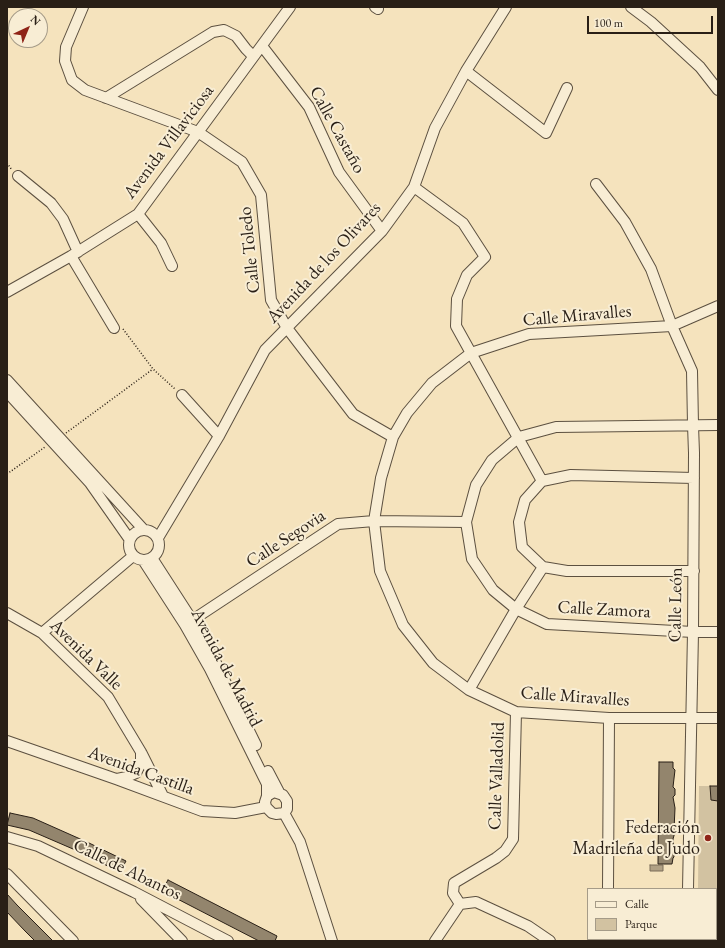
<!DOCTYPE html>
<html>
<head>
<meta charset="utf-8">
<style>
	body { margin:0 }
	#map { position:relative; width:725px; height:948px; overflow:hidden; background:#f5e3bd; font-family:"EB Garamond",serif }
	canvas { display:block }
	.frame { position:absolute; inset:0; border:8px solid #291f16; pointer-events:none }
	.legend { position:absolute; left:587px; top:888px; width:130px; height:52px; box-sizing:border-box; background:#f8edd4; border:1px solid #a59b88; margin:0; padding:5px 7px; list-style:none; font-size:12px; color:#291f16 }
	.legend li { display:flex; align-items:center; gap:8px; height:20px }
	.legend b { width:20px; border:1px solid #a59b88 }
	.north { position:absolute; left:8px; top:8px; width:40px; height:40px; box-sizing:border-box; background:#f8edd4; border:1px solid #a59b88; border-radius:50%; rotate:44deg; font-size:11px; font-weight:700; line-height:16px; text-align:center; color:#291f16 }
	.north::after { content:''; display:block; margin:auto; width:14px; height:18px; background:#8f2418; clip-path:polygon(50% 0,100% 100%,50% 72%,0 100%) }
	.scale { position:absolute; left:587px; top:16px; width:126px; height:18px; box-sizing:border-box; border:2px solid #291f16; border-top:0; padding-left:5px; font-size:12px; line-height:14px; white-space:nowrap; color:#291f16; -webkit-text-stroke:3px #f8edd4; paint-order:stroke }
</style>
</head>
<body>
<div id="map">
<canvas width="725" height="948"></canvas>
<div class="frame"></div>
<ul class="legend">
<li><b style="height:5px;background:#f8edd4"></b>Calle</li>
<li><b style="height:11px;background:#d2c2a1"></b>Parque</li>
</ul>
<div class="north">N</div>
<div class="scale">100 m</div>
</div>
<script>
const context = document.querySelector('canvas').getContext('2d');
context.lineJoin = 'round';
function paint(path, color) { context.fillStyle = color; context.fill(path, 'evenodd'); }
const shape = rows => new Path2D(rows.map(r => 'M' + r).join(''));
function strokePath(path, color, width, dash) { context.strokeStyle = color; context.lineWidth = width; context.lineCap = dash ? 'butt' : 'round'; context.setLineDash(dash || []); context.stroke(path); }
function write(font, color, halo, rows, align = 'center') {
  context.font = font + ' "EB Garamond",serif'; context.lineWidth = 4; context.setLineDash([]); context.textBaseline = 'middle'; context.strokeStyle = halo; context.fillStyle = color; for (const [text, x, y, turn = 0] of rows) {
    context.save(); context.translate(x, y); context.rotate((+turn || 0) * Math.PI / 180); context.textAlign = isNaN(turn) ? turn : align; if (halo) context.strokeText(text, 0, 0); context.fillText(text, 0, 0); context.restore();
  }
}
const green = shape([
	[699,786,718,786,718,919,716,919,716,889,698,889]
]);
const water = shape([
	[650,865,663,865,663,871,650,871,650,865]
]);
const building = shape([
	[659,762,673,762,673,768,675,770,673,787,675,789,675,795,673,797,675,808,674,830,675,832,673,839,674,857,673,858,672,864,658,864,659,762],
	[710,786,718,786,718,801,711,800,710,786],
	[10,813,33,818,87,842,126,861,120,872,73,849,29,830,7,825,10,813],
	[168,880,277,936,275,941,259,941,162,891,168,880],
	[7,894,17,905,53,941,35,941,25,931,7,912,7,894]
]);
const path = shape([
	[7,163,12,170],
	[123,329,153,369,175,389],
	[66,433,153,369],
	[7,474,45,447]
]);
const minor = shape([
	[83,7,66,47,65,61,72,80,85,90,198,132,242,162,261,195,271,300,287,328,353,414,393,437],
	[375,7,378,9],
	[631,7,651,22,700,67,718,90],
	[262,46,309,107,339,172,382,231],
	[466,71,546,133,567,88],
	[106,98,213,32,224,30,236,36,246,49,253,56],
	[18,176,51,203,63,219,78,252],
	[596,184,625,222,651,269,672,326,692,371,693,425,694,453,693,632,688,889],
	[414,187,463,223,485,257,467,275,457,299,456,326,542,481],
	[138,214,161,243,172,266],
	[71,256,114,328],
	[7,292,71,256,138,214,290,7],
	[718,306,672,326,529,334,471,353,432,383,407,413,393,437,381,478,374,521,380,571,403,625,433,663,469,690,516,712,609,718,718,718],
	[7,380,144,530],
	[7,392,90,483,130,540],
	[182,395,219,436],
	[718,425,556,427,519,437,492,460,476,485,466,522,472,559,493,590,516,609,547,624,693,632,718,632],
	'129 545a15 15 0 1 1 30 0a15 15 0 1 1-30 0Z',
	[158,538,219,436,265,350,382,231,414,187,435,128,466,71,506,7],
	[152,558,192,620,217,665,256,745],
	[143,560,185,625,210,669,267,784,267,796],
	[694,571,567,571,543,567,522,547,519,522,525,500,542,481,571,475,694,478],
	[7,613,42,633,108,697,141,752,163,796],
	[185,625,338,524,374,521,466,522],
	[42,633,133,556],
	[469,690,516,609,543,567],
	[7,741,116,779,202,811,235,813,266,807],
	[268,771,279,792],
	[117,779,127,777,136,773,141,763,141,752],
	[274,792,283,795,287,801,287,809,284,813,276,814,272,813,266,807,265,802,267,796,274,792],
	[284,813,300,842,332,941],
	[7,837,38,846,134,892,228,941],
	[7,874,73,941],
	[608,889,609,718],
	[141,899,182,941],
	[460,904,453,893,454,883,496,858,505,851,513,839,516,712],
	[716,928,718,927],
	[435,941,460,904,476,902,528,926,550,941],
	[608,941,608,939],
	[668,941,676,939]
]);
const markers = [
	[708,838,4,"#8f2418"]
];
const streetNames = [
	["Calle Castaño",337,130,61],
	["Avenida Villaviciosa",169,142,-53],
	["Calle Toledo",250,250,-96],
	["Avenida de los Olivares",324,263,-47],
	["Calle Miravalles",577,316,-5],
	["Calle Segovia",286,539,-33],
	["Calle León",676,605,-89],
	["Calle Zamora",604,610,3],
	["Avenida Valle",86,655,44],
	["Avenida de Madrid",226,668,62],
	["Calle Miravalles",575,697,4],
	["Avenida Castilla",141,771,20],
	["Calle Valladolid",497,776,-88],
	["Calle de Abantos",127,870,26]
];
const poiNames = [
	["Federación",700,828],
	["Madrileña de Judo",700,849]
];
paint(green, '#d2c2a1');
paint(water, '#b0a084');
strokePath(water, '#7a6c58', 1);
paint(building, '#93856d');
strokePath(building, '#291f16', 1);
strokePath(minor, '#5c5040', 12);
strokePath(path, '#291f16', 1.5, [1, 2]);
strokePath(minor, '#f8edd4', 10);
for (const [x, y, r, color] of markers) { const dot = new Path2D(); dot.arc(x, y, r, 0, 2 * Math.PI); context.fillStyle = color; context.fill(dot); strokePath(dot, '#f8edd4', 1.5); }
write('18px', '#291f16', '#f8edd4', streetNames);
write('18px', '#291f16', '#f8edd4', poiNames, 'right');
</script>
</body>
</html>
